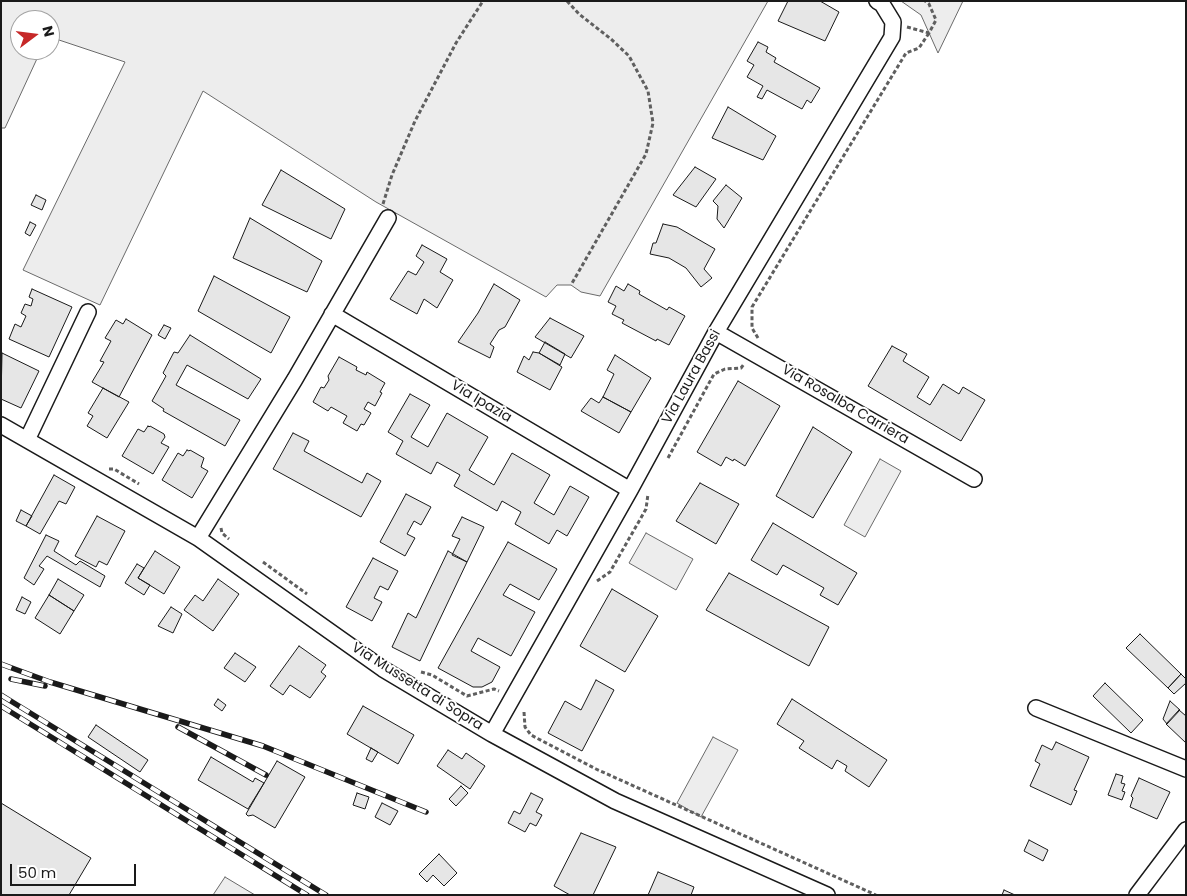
<!DOCTYPE html>
<html>
<head>
<meta charset="utf-8">
<style>
	body { margin:0 }
	#map { position:relative; width:1187px; height:896px; overflow:hidden; background:#fff; font-family:Poppins,sans-serif }
	canvas { display:block }
	.frame { position:absolute; inset:0; border:2px solid #1a1a1a; pointer-events:none }
	.north { position:absolute; left:10px; top:10px; width:50px; height:50px; box-sizing:border-box; background:#fff; border:1px solid #a3a3a3; border-radius:50%; rotate:75deg; font-size:14px; font-weight:700; line-height:20px; text-align:center; color:#1a1a1a }
	.north::after { content:''; display:block; margin:auto; width:18px; height:22px; background:#c62828; clip-path:polygon(50% 0,100% 100%,50% 72%,0 100%) }
	.scale { position:absolute; left:10px; top:864px; width:126px; height:22px; box-sizing:border-box; border:2px solid #1a1a1a; border-top:0; padding-left:6px; font-size:15px; line-height:18px; white-space:nowrap; color:#1a1a1a; -webkit-text-stroke:4px #fff; paint-order:stroke }
</style>
</head>
<body>
<div id="map">
<canvas width="1187" height="896"></canvas>
<div class="frame"></div>
<div class="north">N</div>
<div class="scale">50 m</div>
</div>
<script>
const context = document.querySelector('canvas').getContext('2d');
context.lineJoin = 'round';
function paint(path, color) { context.fillStyle = color; context.fill(path, 'evenodd'); }
const shape = rows => new Path2D(rows.map(r => 'M' + r).join(''));
function strokePath(path, color, width, dash) { context.strokeStyle = color; context.lineWidth = width; context.lineCap = dash ? 'butt' : 'round'; context.setLineDash(dash || []); context.stroke(path); }
function write(font, color, halo, rows, align = 'center') {
  context.font = font + ' Poppins,sans-serif'; context.lineWidth = 4; context.setLineDash([]); context.textBaseline = 'middle'; context.strokeStyle = halo; context.fillStyle = color; for (const [text, x, y, turn = 0] of rows) {
    context.save(); context.translate(x, y); context.rotate((+turn || 0) * Math.PI / 180); context.textAlign = isNaN(turn) ? turn : align; if (halo) context.strokeText(text, 0, 0); context.fillText(text, 0, 0); context.restore();
  }
}
const built = shape([
	[1,1,768,1,600,296,581,292,571,285,557,285,546,297,376,202,203,91,100,305,23,270,125,62,50,37,50,20,20,20,20,50,41,50,5,128,1,128,1,1],
	[901,1,963,1,938,53,921,15,901,1],
	[880,459,901,471,865,537,844,525,880,459],
	[646,533,693,559,676,590,629,563,646,533],
	[713,737,738,750,701,817,677,803,713,737],
	[225,877,255,895,213,895,225,877]
]);
const building = shape([
	[788,1,820,1,839,12,825,41,778,21,788,1],
	[758,42,768,47,766,52,776,58,774,62,820,88,811,103,807,100,802,109,767,90,762,99,757,97,763,86,747,77,754,65,747,61,758,42],
	[728,107,776,136,763,160,712,138,728,107],
	[695,167,716,179,696,207,673,195,695,167],
	[281,170,345,209,331,239,262,205,281,170],
	[726,185,742,198,724,228,717,219,718,206,713,201,726,185],
	[36,195,46,200,42,210,31,205,36,195],
	[250,218,322,261,307,292,233,258,250,218],
	[30,222,36,225,30,236,25,233,30,222],
	[663,224,677,227,715,249,704,269,712,278,701,287,686,268,669,258,650,254,653,243,656,243,663,224],
	[422,245,447,259,440,272,453,280,437,308,424,299,417,314,390,299,408,271,416,275,424,262,416,256,422,245],
	[214,276,290,317,271,353,198,311,214,276],
	[494,284,520,300,505,327,499,330,490,344,494,347,490,358,458,342,478,313,494,284],
	[628,284,640,291,639,294,667,310,669,307,685,316,669,345,657,339,656,341,622,323,624,320,612,314,616,306,608,302,616,286,624,291,628,284],
	[32,289,72,307,49,357,9,339,15,324,21,327,26,316,21,313,25,304,31,306,33,299,29,297,32,289],
	[550,318,584,336,571,358,535,337,550,318],
	[126,319,152,335,119,397,92,382,104,362,100,361,111,341,105,338,116,320,123,324,126,319],
	[164,325,171,328,165,339,158,335,164,325],
	[190,335,261,379,248,399,187,365,176,385,240,420,225,446,163,411,164,409,152,401,166,376,163,373,174,352,178,353,190,335],
	[545,342,565,354,560,365,539,353,545,342],
	[892,346,907,354,903,361,929,377,917,397,930,405,943,384,959,394,963,387,985,400,961,441,868,386,892,346],
	[533,352,539,353,562,367,550,390,517,372,524,356,529,360,533,352],
	[2,353,39,371,21,408,1,399,2,353],
	[615,355,651,378,631,412,603,397,614,374,607,370,615,355],
	[339,357,357,367,356,370,366,375,367,372,385,383,380,392,382,393,375,406,368,402,364,409,371,413,364,425,361,424,357,431,343,423,347,416,331,407,328,411,313,402,321,387,324,388,329,380,328,376,339,357],
	[738,381,780,406,745,466,734,459,733,461,726,457,721,466,697,452,738,381],
	[103,388,129,402,107,438,87,426,93,416,88,413,103,388],
	[410,394,430,405,411,437,428,447,447,413,488,437,469,470,494,485,512,453,550,475,534,503,554,515,570,486,589,497,567,536,557,530,549,544,515,524,521,512,502,501,497,511,454,486,460,475,437,462,431,474,396,454,403,441,388,432,410,394],
	[603,397,631,412,619,433,581,411,591,398,599,403,603,397],
	[148,426,149,427,150,426,164,434,165,437,161,443,169,447,153,474,122,456,138,429,144,432,148,426],
	[813,427,852,452,813,518,776,496,813,427],
	[293,433,309,441,304,451,362,483,367,473,381,481,361,517,273,469,293,433],
	[187,450,189,451,190,450,204,458,201,467,208,471,192,498,162,480,178,453,183,456,187,450],
	[54,475,75,487,66,504,59,501,40,534,26,526,54,475],
	[700,483,739,504,716,544,676,521,700,483],
	[406,494,431,507,421,525,414,521,407,534,415,538,405,556,380,542,406,494],
	[21,510,32,516,26,526,16,521,21,510],
	[97,516,125,531,107,565,99,561,96,567,75,556,97,516],
	[462,517,484,527,467,562,452,555,460,539,452,536,462,517],
	[773,523,857,573,838,605,820,595,824,588,783,565,777,575,751,560,773,523],
	[46,535,59,541,54,551,76,565,80,561,105,576,100,587,47,556,39,566,44,569,34,585,24,578,46,535],
	[508,542,557,569,539,600,510,584,503,595,535,612,511,656,478,638,471,651,500,667,492,682,482,687,473,687,438,668,508,542],
	[155,551,180,567,164,594,138,578,155,551],
	[448,551,467,562,420,661,392,647,408,613,416,618,448,551],
	[373,558,398,571,388,590,380,586,374,598,382,602,372,621,346,607,373,558],
	[137,564,144,568,138,578,150,585,144,595,125,583,137,564],
	[729,573,829,627,809,666,706,610,729,573],
	[58,579,84,595,74,611,49,595,58,579],
	[218,579,239,594,213,631,184,610,195,595,203,601,218,579],
	[612,589,658,616,625,672,580,646,612,589],
	[49,595,74,611,60,634,35,618,49,595],
	[22,597,31,602,25,614,16,610,22,597],
	[171,607,182,614,173,633,158,626,171,607],
	[1140,634,1181,674,1168,688,1126,648,1140,634],
	[299,646,326,665,321,672,326,676,310,698,290,685,283,695,270,686,299,646],
	[235,653,256,667,245,682,224,668,235,653],
	[1181,674,1186,679,1186,683,1174,694,1168,688,1181,674],
	[596,680,614,690,582,751,548,733,565,701,581,710,596,680],
	[1105,683,1143,720,1131,733,1093,696,1105,683],
	[218,699,226,705,222,711,214,705,218,699],
	[792,699,887,760,869,787,845,771,847,766,837,760,832,769,799,748,804,741,777,724,792,699],
	[1170,701,1180,710,1167,724,1163,719,1170,701],
	[363,706,414,735,398,764,347,734,363,706],
	[1179,710,1186,716,1186,743,1166,724,1179,710],
	[96,725,148,760,140,772,88,737,96,725],
	[1056,742,1089,757,1074,790,1077,791,1071,805,1030,786,1040,764,1035,761,1042,745,1052,750,1056,742],
	[371,748,378,752,372,762,366,759,371,748],
	[448,750,462,759,466,753,485,766,470,789,437,766,448,750],
	[211,757,253,782,255,778,264,783,248,809,198,780,211,757],
	[277,761,305,777,275,828,253,815,248,816,246,814,277,761],
	[1116,774,1123,776,1121,783,1125,784,1122,791,1125,792,1122,800,1108,795,1116,774],
	[1139,778,1170,792,1157,819,1130,807,1133,798,1131,796,1139,778],
	[461,786,468,793,456,806,449,799,461,786],
	[357,793,369,797,365,809,353,805,357,793],
	[531,793,543,799,536,812,542,815,536,826,530,823,525,832,508,823,514,811,520,814,531,793],
	[1,803,91,858,69,895,1,895,1,803],
	[382,803,398,811,390,825,375,817,382,803],
	[581,833,616,847,593,895,570,895,554,886,581,833],
	[1029,840,1048,850,1043,861,1024,851,1029,840],
	[439,854,457,873,444,886,433,875,427,882,419,874,439,854],
	[658,872,694,887,691,895,648,895,658,872],
	[1004,890,1015,895,1002,895,1004,890]
]);
const path = shape([
	[567,1,579,14,611,39,629,56,648,91,653,123,646,154,571,285],
	[907,27,929,33,936,20,929,4,925,1],
	[383,204,392,175,415,121,456,43,483,1],
	[758,338,752,328,752,307,906,53,919,48,929,33],
	[668,458,714,374,725,369,741,368,744,364],
	[109,469,114,469,139,484],
	[221,528,222,533,229,539],
	[263,562,307,594],
	[597,581,610,572,646,509,648,494],
	[421,672,432,675,467,696,494,689,499,691],
	[524,712,525,727,531,735,596,769,876,895]
]);
const minor = shape([
	[332,314,630,490],
	[716,332,974,479],
	[1,425,198,538,383,669,492,734,615,801,827,895],
	[27,440,88,312],
	[198,538,295,379,388,218],
	[1036,708,1186,769],
	[492,734,630,490,716,332,892,37,893,22,882,4,877,1],
	[1137,895,1186,830]
]);
const rail = shape([
	[1,664,50,682,263,746,426,812],
	[11,679,45,686],
	[1,695,326,895],
	[1,706,307,895],
	[178,727,266,775]
]);
const streetNames = [
	["Via Laura Bassi",692,377,-61],
	["Via Ipazia",481,402,31],
	["Via Rosalba Carriera",845,405,30],
	["Via Mussetta di Sopra",417,687,32]
];
paint(built, '#ededed');
strokePath(built, '#6a6a6a', 1);
paint(building, '#e6e6e6');
strokePath(building, '#1a1a1a', 1);
strokePath(minor, '#1a1a1a', 18);
strokePath(path, '#5f5f5f', 3, [4, 2.5]);
strokePath(minor, '#fff', 15);
strokePath(rail, '#1a1a1a', 5.5);
strokePath(rail, '#fff', 4, [11]);
write('14px', '#1a1a1a', '#fff', streetNames);
</script>
</body>
</html>
